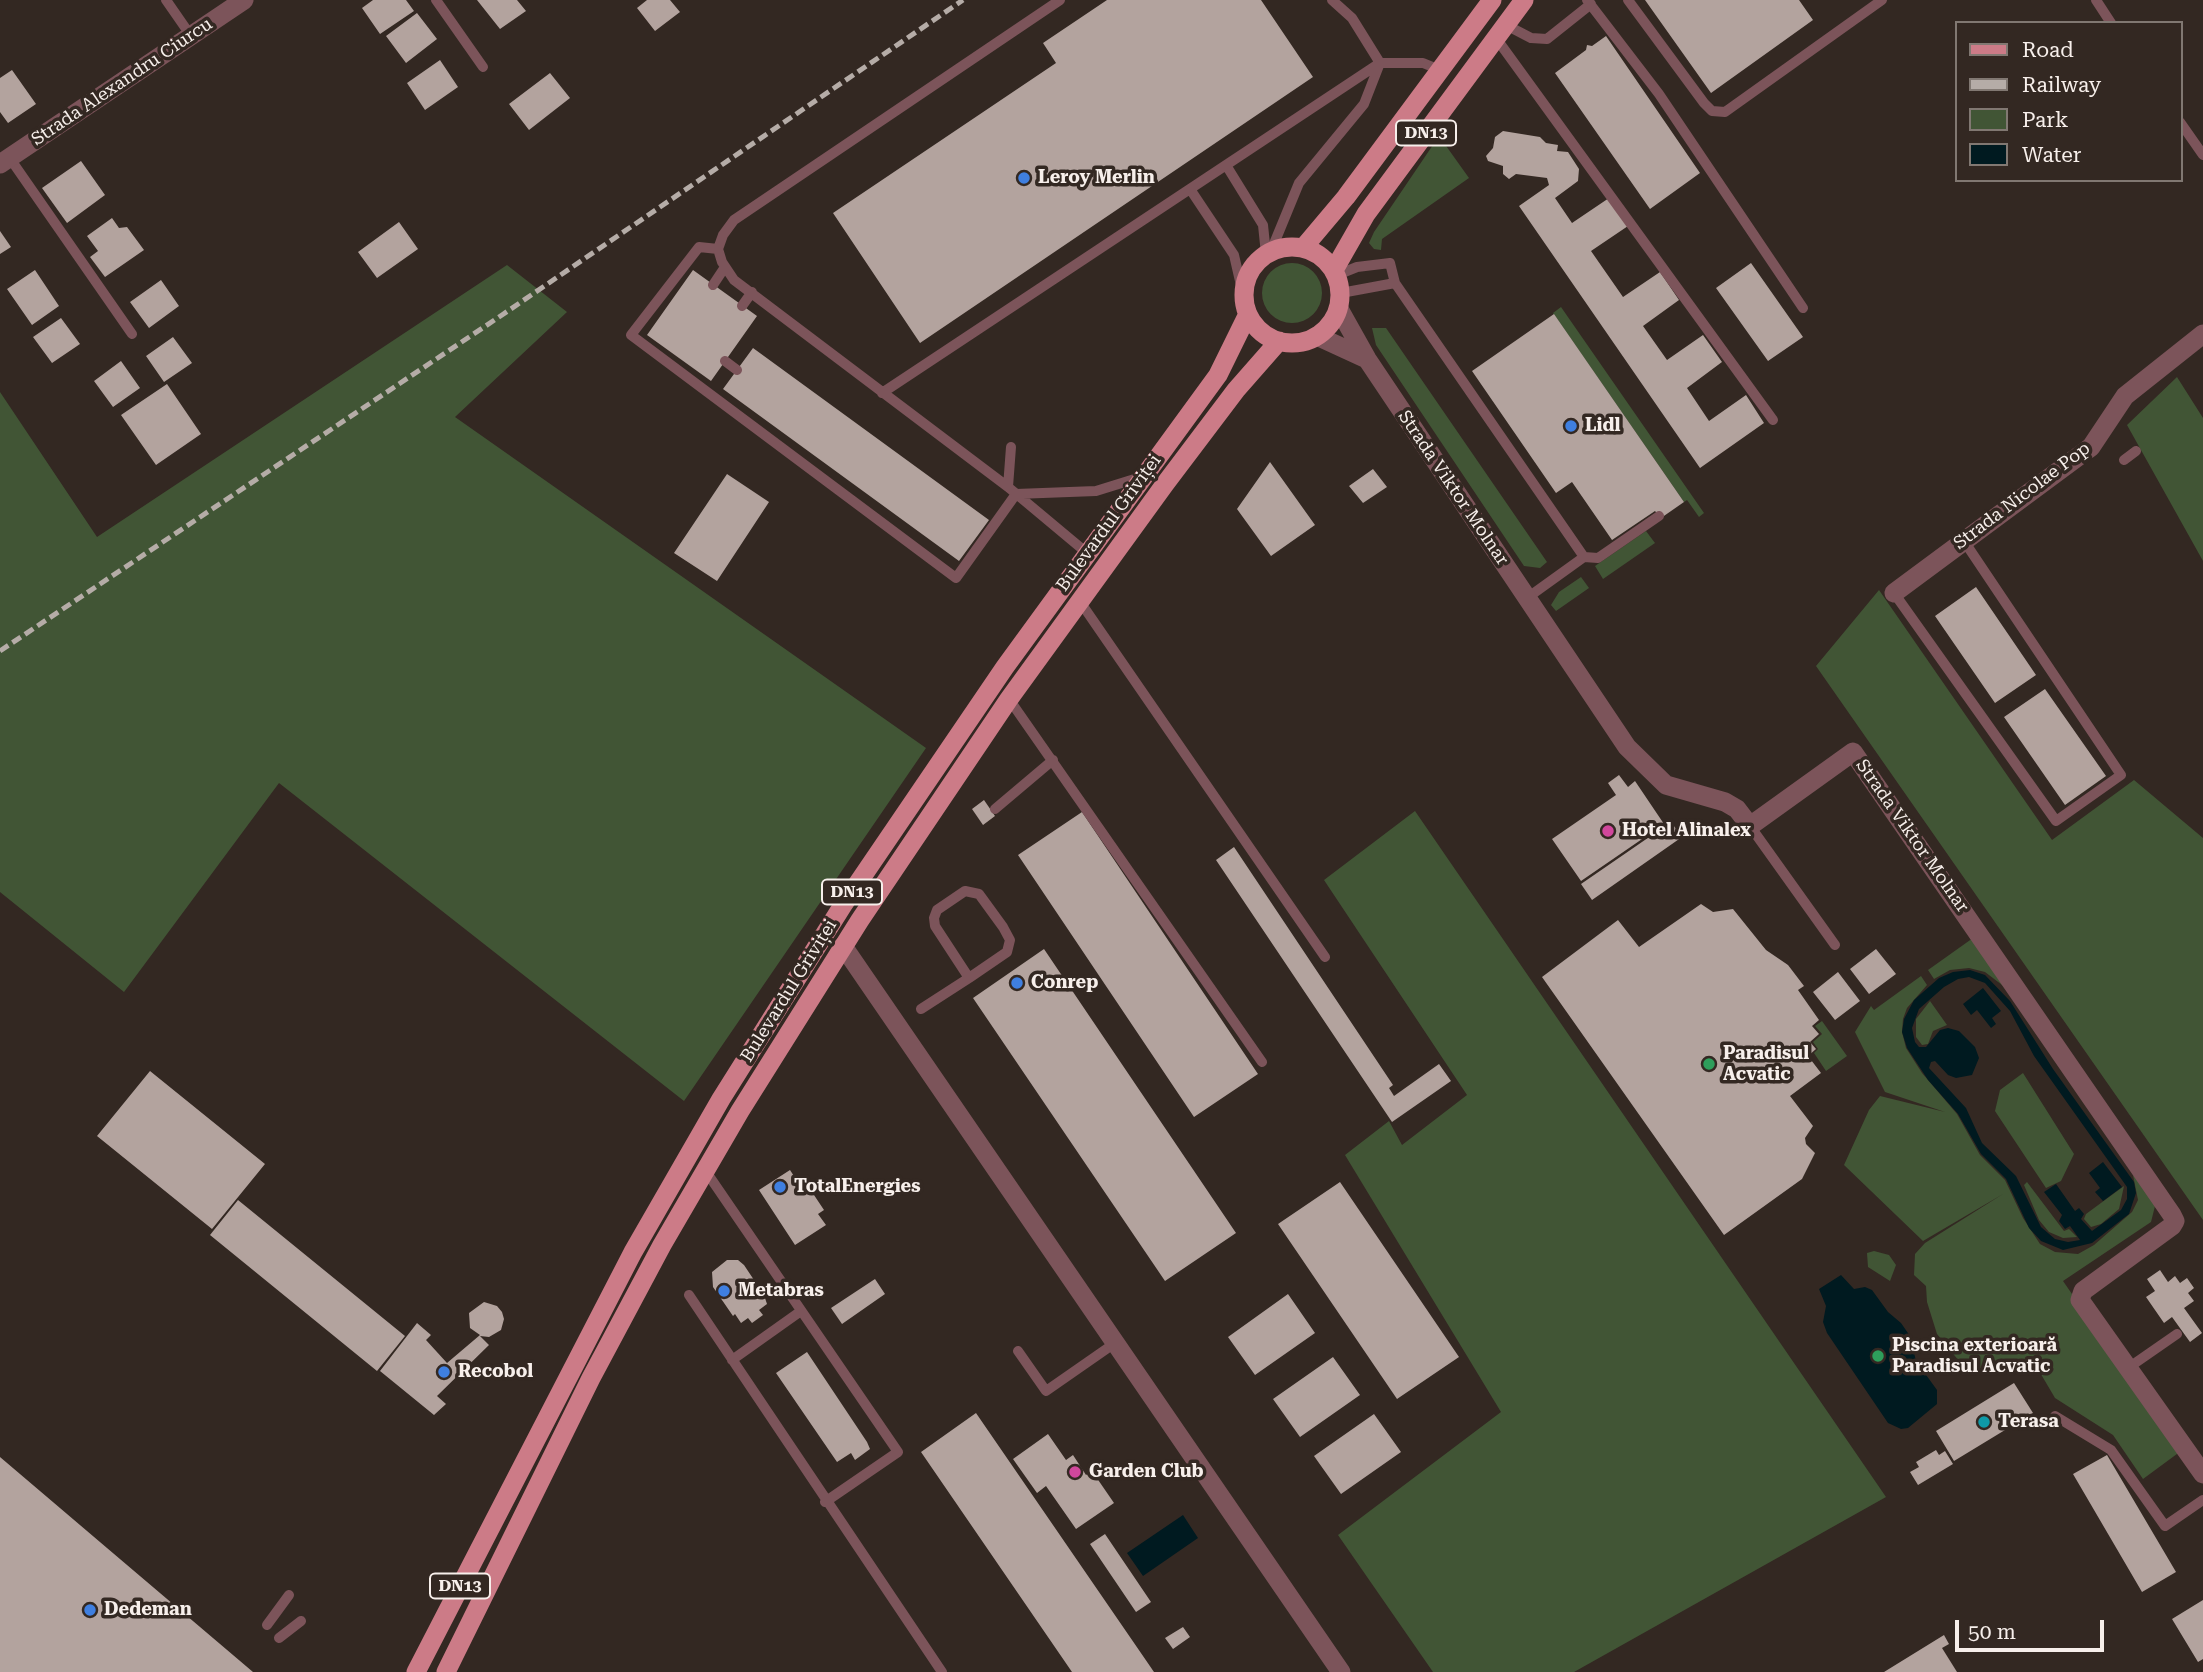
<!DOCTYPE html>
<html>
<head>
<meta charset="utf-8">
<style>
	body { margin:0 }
	#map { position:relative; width:2203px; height:1672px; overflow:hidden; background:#332822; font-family:"Roboto Serif",serif }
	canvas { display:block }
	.legend { position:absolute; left:1955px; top:21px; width:228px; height:161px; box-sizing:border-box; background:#332822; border:2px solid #817872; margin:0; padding:9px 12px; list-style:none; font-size:21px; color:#f7efeb }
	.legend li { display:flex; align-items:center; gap:14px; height:35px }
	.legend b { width:35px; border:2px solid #817872 }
	.scale { position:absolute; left:1955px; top:1620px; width:149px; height:32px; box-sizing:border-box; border:4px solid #f7efeb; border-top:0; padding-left:9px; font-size:21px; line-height:24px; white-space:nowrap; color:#f7efeb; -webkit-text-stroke:5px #332822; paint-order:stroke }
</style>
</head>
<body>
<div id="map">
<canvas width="2203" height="1672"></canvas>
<ul class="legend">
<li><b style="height:9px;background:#cc7b87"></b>Road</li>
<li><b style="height:9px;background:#b5aca7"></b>Railway</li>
<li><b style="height:19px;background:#415535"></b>Park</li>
<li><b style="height:19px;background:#001a20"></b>Water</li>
</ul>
<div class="scale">50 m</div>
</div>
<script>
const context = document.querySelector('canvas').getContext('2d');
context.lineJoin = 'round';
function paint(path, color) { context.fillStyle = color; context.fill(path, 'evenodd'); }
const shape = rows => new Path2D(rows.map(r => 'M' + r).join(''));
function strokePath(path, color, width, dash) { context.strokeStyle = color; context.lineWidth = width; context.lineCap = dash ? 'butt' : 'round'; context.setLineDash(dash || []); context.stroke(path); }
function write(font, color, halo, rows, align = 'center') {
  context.font = font + ' "Roboto Serif",serif'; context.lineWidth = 7; context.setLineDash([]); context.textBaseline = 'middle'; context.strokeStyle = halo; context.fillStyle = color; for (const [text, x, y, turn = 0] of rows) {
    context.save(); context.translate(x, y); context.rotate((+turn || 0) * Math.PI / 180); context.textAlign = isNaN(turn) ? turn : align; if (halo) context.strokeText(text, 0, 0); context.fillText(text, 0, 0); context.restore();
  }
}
const green = shape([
	[1439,136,1469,178,1382,239,1381,250,1374,249,1369,243,1374,232],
	'1262 293a30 30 0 1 1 60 0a30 30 0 1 1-60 0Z',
	[507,265,567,312,455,417,926,748,684,1101,279,783,124,992,0,892,0,392,97,537],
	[1561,307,1704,513,1699,517,1687,500,1684,502,1553,313],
	[1372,328,1386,328,1547,562,1540,568,1524,566,1376,345],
	[2177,377,2203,418,2203,561,2127,425],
	[1646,531,1655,543,1603,579,1595,566],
	[1581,577,1589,588,1556,611,1551,605,1559,592],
	[1879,590,2052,840,2134,780,2203,838,2203,1220,1816,666],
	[1415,811,1886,1497,1574,1672,1433,1672,1338,1535,1501,1412,1345,1155,1389,1121,1402,1145,1467,1095,1324,880],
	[1973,938,2010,991,1985,972,1969,968,1950,970,1934,979,1928,970],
	[1921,976,1927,985,1907,1008,1903,1019,1902,1032,1906,1048,1922,1073,1957,1114,1980,1155,2005,1180,2023,1218,2040,1244,2055,1252,2078,1254,2094,1245,2132,1212,2138,1200,2133,1175,2156,1202,2151,1222,2063,1281,2181,1451,2143,1479,2113,1435,2055,1398,2032,1359,2004,1371,1980,1373,1959,1361,1937,1334,1927,1302,1926,1286,1914,1275,1915,1254,1925,1243,2003,1194,1923,1241,1844,1165,1869,1110,1880,1096,1945,1112,1885,1092,1855,1032,1871,1006,1874,1010],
	[1930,1001,1947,1025,1933,1031,1928,1044,1922,1045,1916,1037,1916,1019],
	[1822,1021,1847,1056,1826,1071,1814,1053,1818,1049,1813,1042,1822,1034,1815,1026],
	[2023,1073,2074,1154,2061,1181,2046,1188,1995,1111,2000,1090],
	[2027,1182,2064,1231,2069,1229,2077,1237,2063,1238,2049,1232,2039,1220,2024,1185],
	[2124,1186,2119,1209,2101,1224,2091,1227,2084,1219,2086,1214],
	[1874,1251,1889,1255,1896,1265,1890,1281,1868,1267,1867,1253]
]);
const water = shape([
	[1970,970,1985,975,2010,1001,2053,1069,2134,1182,2136,1193,2129,1214,2092,1243,2063,1250,2041,1241,2029,1228,2006,1179,1981,1154,1958,1114,1928,1080,1907,1048,1902,1032,1904,1019,1914,1000,1939,978,1953,972],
	[1969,977,1985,983,2010,1011,2034,1056,2127,1187,2127,1199,2121,1210,2092,1231,2081,1219,2084,1214,2079,1208,2075,1211,2056,1184,2044,1192,2062,1215,2059,1221,2065,1229,2070,1226,2080,1240,2068,1242,2055,1239,2041,1227,2016,1176,1982,1143,1966,1108,1929,1068,1931,1062,1935,1061,1948,1075,1956,1078,1972,1075,1979,1058,1975,1047,1959,1031,1948,1028,1940,1030,1926,1047,1919,1047,1915,1042,1912,1028,1919,1009,1944,987,1958,979],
	[1983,988,2001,1011,1992,1018,1996,1024,1991,1028,1977,1010,1971,1015,1963,1004],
	[2103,1162,2122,1187,2103,1201,2095,1192,2100,1188,2089,1173],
	[1841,1275,1854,1289,1865,1287,1872,1290,1888,1312,1901,1323,1910,1336,1916,1361,1937,1390,1937,1404,1908,1428,1901,1429,1888,1423,1827,1333,1823,1322,1826,1306,1819,1289],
	[1183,1515,1198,1538,1143,1576,1127,1553]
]);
const building = shape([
	[373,0,406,0,414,11,380,34,362,8],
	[477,0,517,0,526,11,500,29],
	[647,0,670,0,680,12,655,31,637,8],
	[1107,0,1261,0,1313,77,920,343,833,213,1056,63,1043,43],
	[1645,0,1799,0,1813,20,1711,93],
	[417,13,437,39,406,63,386,36],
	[1606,36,1700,173,1650,209,1555,73,1586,50,1587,45,1592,46],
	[440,60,458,87,425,110,407,83],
	[12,70,36,104,8,123,0,112,0,78],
	[550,73,570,98,529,130,509,104],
	[1503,131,1540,137,1546,143,1558,145,1557,151,1568,152,1579,169,1578,181,1555,198,1572,223,1609,198,1628,226,1591,251,1623,297,1660,272,1679,300,1643,326,1667,360,1703,335,1722,362,1687,388,1709,421,1746,395,1764,423,1700,468,1519,206,1549,185,1547,178,1516,174,1509,179,1503,174,1503,166,1488,161,1486,156,1493,148,1495,137],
	[81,161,105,195,67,223,42,188],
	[112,218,119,228,127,227,144,250,105,277,90,257,98,251,87,236],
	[399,222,418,249,377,278,358,252],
	[0,231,11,247,0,254],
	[1751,263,1803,337,1768,361,1716,288],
	[35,270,59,306,32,325,7,289],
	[693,270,757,316,711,381,647,335],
	[161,280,179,306,149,328,130,302],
	[1554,314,1684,502,1661,518,1655,511,1612,540,1572,482,1556,493,1472,371],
	[61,318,80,344,52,363,33,337],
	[173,337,192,363,164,382,146,356],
	[753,348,989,520,959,561,723,389],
	[121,361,140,388,113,407,94,381],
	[167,384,201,434,156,465,121,415],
	[1270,462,1315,525,1271,556,1237,509],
	[1373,469,1387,487,1363,503,1349,486],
	[727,474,769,502,717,581,674,553],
	[1976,587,2036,675,1995,703,1935,616],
	[2045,689,2106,776,2065,805,2004,717],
	[1619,775,1628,787,1635,781,1664,824,1581,881,1552,839,1616,795,1608,783],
	[984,800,995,816,983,825,972,809],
	[1082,812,1258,1074,1194,1117,1018,855],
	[1671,822,1682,837,1592,900,1581,884],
	[1234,847,1393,1085,1389,1088,1394,1096,1439,1064,1451,1081,1392,1122,1216,860],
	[1701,904,1713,912,1733,909,1766,950,1788,965,1804,986,1798,990,1819,1020,1812,1026,1819,1034,1810,1042,1816,1049,1808,1056,1821,1073,1790,1096,1813,1126,1805,1138,1806,1144,1815,1153,1802,1179,1724,1235,1542,977,1618,920,1639,947],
	[1044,949,1236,1233,1165,1281,973,998],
	[1876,949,1896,974,1869,994,1850,969],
	[1838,972,1860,1001,1835,1020,1813,992],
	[150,1071,265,1164,212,1229,97,1136],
	[790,1170,805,1193,810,1189,824,1210,818,1214,826,1225,795,1245,759,1190],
	[1340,1182,1459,1357,1397,1399,1278,1224],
	[238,1200,405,1336,377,1371,210,1235],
	[727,1260,738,1260,744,1265,764,1295,767,1304,759,1310,763,1315,752,1323,748,1318,741,1323,735,1314,733,1316,713,1287,712,1272],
	[2160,1270,2168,1282,2175,1276,2180,1283,2187,1278,2194,1288,2188,1293,2194,1301,2184,1308,2202,1333,2190,1342,2172,1317,2164,1323,2146,1297,2155,1291,2147,1279],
	[875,1279,885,1294,842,1324,831,1308],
	[1288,1294,1315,1333,1255,1375,1228,1337],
	[484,1302,497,1306,502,1312,504,1319,501,1330,489,1337,480,1336,489,1345,437,1396,446,1404,434,1415,380,1371,417,1323,431,1335,426,1340,447,1363,480,1335,470,1328,469,1313],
	[807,1352,867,1442,870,1449,855,1460,851,1453,837,1462,776,1373],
	[1333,1357,1360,1395,1300,1437,1273,1399],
	[2014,1383,2033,1413,1954,1461,1936,1431],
	[976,1413,1154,1672,1072,1672,921,1452],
	[1374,1414,1401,1452,1341,1494,1314,1456],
	[1048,1434,1066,1460,1073,1455,1086,1475,1092,1471,1114,1503,1076,1529,1046,1486,1037,1493,1013,1459],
	[1936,1450,1939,1455,1945,1451,1953,1464,1918,1485,1910,1472,1919,1467,1916,1462],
	[2107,1455,2176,1572,2142,1592,2073,1474],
	[0,1457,107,1548,253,1672,0,1672],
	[1105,1534,1151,1602,1136,1612,1090,1544],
	[2203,1600,2203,1659,2198,1662,2172,1619],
	[1183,1627,1190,1637,1173,1649,1165,1638],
	[1944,1635,1949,1644,1942,1648,1957,1672,1884,1672]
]);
const service = shape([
	[166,0,191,36],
	[436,0,483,67],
	[1060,0,734,220,723,235,718,249,722,262,734,280,1008,487,1087,553],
	[1332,0,1352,18,1380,63],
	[1587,0,1659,94,1803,308],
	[1628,0,1704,103,1712,111,1725,112,1882,0],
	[2096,0,2111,23],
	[1506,25,1531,38,1547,39,1591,4],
	[1496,38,1773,420],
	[2180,122,2203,155],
	[9,157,132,334],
	[1226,165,1263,225,1266,254],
	[1190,189,1234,255,1245,303],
	[718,249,699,247,631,335,956,578,1016,494],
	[1271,251,1299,183,1364,104,1380,63],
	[1337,275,1357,267,1390,263,1395,283,1584,557],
	[713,285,725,267],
	[1341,293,1395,283],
	[742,306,752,292],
	[725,361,737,370],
	[882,393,1380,63,1423,63,1440,70],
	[2124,460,2136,451],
	[1008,487,1011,447],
	[1016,494,1096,491,1141,477],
	[1894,593,2056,821,2121,775,1964,541],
	[1527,598,1584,557,1598,558,1659,516],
	[1081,603,1325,957],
	[1009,699,1262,1062],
	[995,809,1053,760],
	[1750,826,1835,945],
	[921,1009,969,978,1007,952,1010,940,1003,927,979,894,965,891,937,910,934,918,935,926,969,978],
	[705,1170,898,1452,825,1502],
	[689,1295,942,1672],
	[1018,1351,1046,1391,1115,1343],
	[732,1360,801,1311],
	[2128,1368,2177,1334],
	[2055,1416,2111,1450,2165,1526,2203,1500],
	[267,1625,289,1595],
	[279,1638,301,1621]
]);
const minor = shape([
	[1339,309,1367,359,1627,747,1666,785,1725,802,1737,809,1750,826,1853,752,2172,1215,2175,1221,2172,1226,2083,1291,2080,1300,2203,1474],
	[1317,336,1367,359],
	[1894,593,2091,447,2125,396,2203,334],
	[843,946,1341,1672]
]);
const tertiary = shape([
	[0,164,244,0]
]);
const primary = shape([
	'1244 295a48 48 0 1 1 96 0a48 48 0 1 1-96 0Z',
	[1303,248,1346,197,1492,0],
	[1334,270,1366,214,1524,0],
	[416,1672,633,1252,721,1099,843,905,1005,667,1218,375,1248,314],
	[446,1672,591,1378,662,1245,740,1111,860,920,1009,699,1165,484,1236,390,1279,341]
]);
const rail = shape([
	[0,651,502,315,963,0]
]);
const markers = [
	[1024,178,7,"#3f7fe0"],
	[1571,426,7,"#3f7fe0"],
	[1608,831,7,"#d1479c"],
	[1017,983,7,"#3f7fe0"],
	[1709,1064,7,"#2e9e5b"],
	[780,1187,7,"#3f7fe0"],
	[724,1291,7,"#3f7fe0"],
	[1878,1356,7,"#2e9e5b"],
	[444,1372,7,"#3f7fe0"],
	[1984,1422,7,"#0f9aa8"],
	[1075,1472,7,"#d1479c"],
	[90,1610,7,"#3f7fe0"]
];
const shields = [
	[1426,133,60],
	[852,892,60],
	[460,1586,60]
];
const shieldNames = [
	["DN13",1426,133],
	["DN13",852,892],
	["DN13",460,1586]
];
const streetNames = [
	["Strada Alexandru Ciurcu",122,82,-34],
	["Strada Viktor Molnar",1453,488,56],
	["Strada Nicolae Pop",2022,496,-37],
	["Bulevardul Griviței",1109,523,-54],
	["Strada Viktor Molnar",1912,836,55],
	["Bulevardul Griviței",789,991,-58]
];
const poiNames = [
	["Leroy Merlin",1038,178],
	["Lidl",1585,426],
	["Hotel Alinalex",1622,831],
	["Conrep",1031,983],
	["Paradisul",1723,1054],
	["Acvatic",1723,1075],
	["TotalEnergies",794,1187],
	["Metabras",738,1291],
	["Piscina exterioară",1892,1346],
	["Paradisul Acvatic",1892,1367],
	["Recobol",458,1372],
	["Terasa",1998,1422],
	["Garden Club",1089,1472],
	["Dedeman",104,1610]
];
paint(green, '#415535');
paint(water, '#001a20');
paint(building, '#b3a39e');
strokePath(service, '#7c545a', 10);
strokePath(minor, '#7c545a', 19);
strokePath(tertiary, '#7c545a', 19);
strokePath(primary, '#cc7b87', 19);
strokePath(rail, '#b5aca7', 5, [10, 5]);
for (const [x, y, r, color] of markers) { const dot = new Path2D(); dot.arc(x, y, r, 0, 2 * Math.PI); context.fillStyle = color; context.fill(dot); strokePath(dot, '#332822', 2.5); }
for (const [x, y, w] of shields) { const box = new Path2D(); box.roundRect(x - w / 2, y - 12.5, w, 25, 5); context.fillStyle = '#332822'; context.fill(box); strokePath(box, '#f7efeb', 2); }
write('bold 16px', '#f7efeb', null, shieldNames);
write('18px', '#f7efeb', '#332822', streetNames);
write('bold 18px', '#f7efeb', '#332822', poiNames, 'left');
</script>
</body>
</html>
